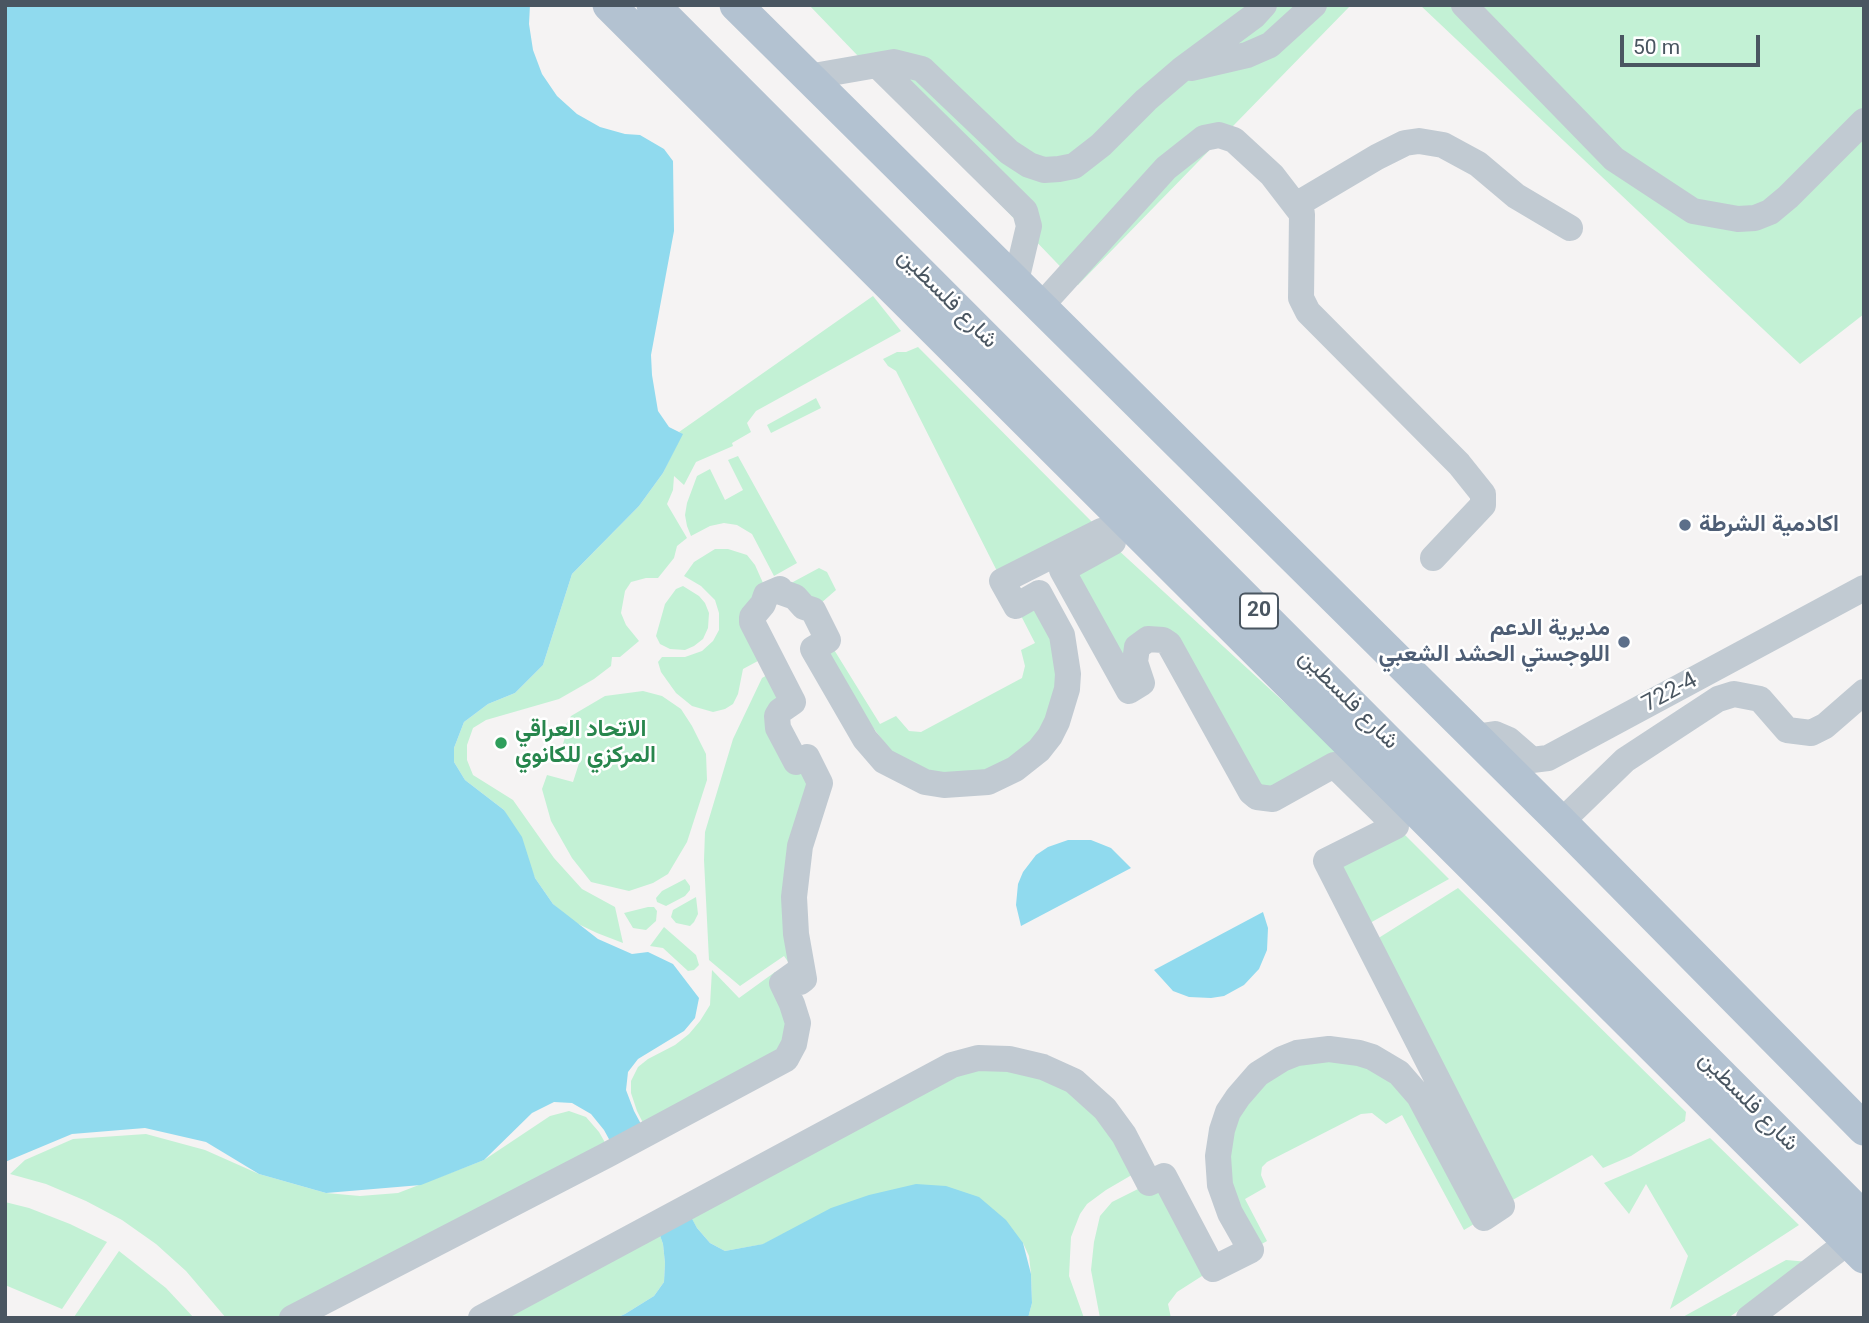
<!DOCTYPE html>
<html>
<head>
<meta charset="utf-8">
<style>
	body { margin:0 }
	#map { position:relative; width:1869px; height:1323px; overflow:hidden; background:#f5f3f3; font-family:Roboto,sans-serif }
	canvas { display:block }
	.frame { position:absolute; inset:0; border:7px solid #4a5661; pointer-events:none }
	.scale { position:absolute; left:1620px; top:35px; width:140px; height:32px; box-sizing:border-box; border:4px solid #4a5661; border-top:0; padding-left:9px; font-size:21px; line-height:24px; white-space:nowrap; color:#4a5661; -webkit-text-stroke:5px #fff; paint-order:stroke }
</style>
</head>
<body>
<div id="map">
<canvas width="1869" height="1323"></canvas>
<div class="frame"></div>
<div class="scale">50 m</div>
</div>
<script>
const context = document.querySelector('canvas').getContext('2d');
context.lineJoin = 'round';
function paint(path, color) { context.fillStyle = color; context.fill(path, 'evenodd'); }
const shape = rows => new Path2D(rows.map(r => 'M' + r).join(''));
function strokePath(path, color, width, dash) { context.strokeStyle = color; context.lineWidth = width; context.lineCap = dash ? 'butt' : 'round'; context.setLineDash(dash || []); context.stroke(path); }
function write(font, color, halo, rows, align = 'center') {
  context.font = font + ' Roboto,Vazirmatn,sans-serif'; context.lineWidth = 5; context.setLineDash([]); context.textBaseline = 'middle'; context.strokeStyle = halo; context.fillStyle = color; for (const [text, x, y, turn = 0] of rows) {
    context.save(); context.translate(x, y); context.rotate((+turn || 0) * Math.PI / 180); context.textAlign = isNaN(turn) ? turn : align; if (halo) context.strokeText(text, 0, 0); context.fillText(text, 0, 0); context.restore();
  }
}
const green = shape([
	[809,5,1351,5,1078,285],
	[1420,5,1864,5,1864,314,1800,364],
	[873,296,901,331,756,411,747,423,751,432,732,443,733,446,696,462,684,485,674,476,673,490,667,504,687,538,677,546,674,558,658,578,646,578,631,582,625,591,621,613,626,625,639,641,620,657,612,657,611,666,594,679,559,699,486,720,473,728,467,745,467,760,473,775,513,800,554,858,582,889,615,907,623,943,597,933,572,921,553,904,535,878,504,810,465,780,454,762,454,748,464,722,488,704,515,693,543,665,572,574,639,506,663,473,682,434,679,432],
	[918,347,1101,531,1002,581,896,371,888,366,883,359,897,352,906,352],
	[816,398,821,408,771,433,767,425],
	[738,456,797,563,774,576,752,534,737,525,724,523,710,526,691,536,687,526,685,515,687,503,697,476,710,469,725,500,743,490,728,460],
	[1116,548,1333,747,1337,754,1265,799,1157,639,1137,674,1062,570],
	[715,549,728,549,747,555,755,565,763,583,763,604,769,655,743,669,738,694,733,704,725,709,713,712,692,706,676,693,661,672,658,662,662,657,685,657,702,651,713,641,719,630,719,613,715,600,701,586,684,576,694,562],
	[819,568,827,572,836,590,813,610,780,589],
	[683,586,699,596,705,603,709,613,708,628,703,639,694,646,685,650,670,649,660,644,656,636,665,604,676,589],
	[1039,593,1067,689,1015,769,910,776,813,649,828,640,880,724,896,716,909,731,921,732,1022,678,1025,666,1021,650,1035,643,1016,606],
	[776,670,780,711,820,783,796,973,784,956,740,986,709,960,704,860,705,832,733,739,762,678],
	[643,691,662,696,681,709,692,726,706,754,707,780,687,842,668,874,653,883,629,891,591,882,572,858,551,821,542,789,547,775,573,782,581,757,569,755,570,747,563,744,565,737,560,735,571,716,605,696],
	[1396,826,1449,879,1361,928,1326,861],
	[685,879,690,886,690,890,685,896,666,906,657,902,656,898,662,891],
	[1458,888,1686,1112,1685,1121,1631,1156,1603,1168,1592,1155,1502,1206,1369,944],
	[696,897,698,914,694,922,690,926,676,923,671,917,673,910],
	[648,907,654,907,657,911,656,921,646,930,633,928,624,913],
	[664,927,696,955,699,965,694,970,688,971,663,948,650,946],
	[712,970,739,998,775,972,794,1044,648,1133,637,1111,631,1093,631,1081,638,1067,648,1059,675,1045,689,1034,700,1021,710,1005],
	[978,1058,1074,1081,1142,1169,1106,1190,1087,1204,1080,1214,1071,1237,1069,1276,1084,1318,1028,1318,1032,1303,1031,1274,1029,1256,1023,1243,783,1234,764,1244,725,1251,710,1243,697,1228,686,1209],
	[1282,1059,1385,1064,1484,1218,1464,1230,1402,1115,1386,1124,1372,1113,1361,1114,1267,1162,1262,1167,1261,1175,1266,1187,1245,1199,1267,1241,1251,1250,1230,1213,1222,1130],
	[569,1111,586,1117,599,1132,611,1153,292,1318,226,1318,186,1271,156,1244,122,1220,86,1201,46,1184,10,1174,25,1160,73,1139,146,1134,205,1150,259,1174,326,1193,360,1196,398,1193,484,1160,550,1116],
	[1710,1138,1799,1225,1670,1309,1688,1256,1646,1184,1629,1214,1604,1183],
	[1164,1176,1213,1269,1177,1292,1168,1304,1171,1318,1100,1318,1091,1270,1094,1242,1100,1216,1112,1202],
	[5,1202,29,1208,70,1224,107,1242,62,1309,5,1285],
	[657,1227,663,1244,665,1263,664,1282,654,1296,625,1314,616,1318,483,1318],
	[119,1251,166,1288,194,1318,74,1317],
	[1786,1260,1809,1262,1728,1318,1681,1318]
]);
const water = shape([
	[5,5,530,5,529,24,533,50,542,74,557,96,577,114,600,127,625,134,640,135,664,149,673,161,674,231,651,355,652,375,658,411,669,427,683,434,663,473,639,506,572,574,543,665,515,693,488,704,464,722,454,748,454,762,465,780,504,810,522,837,535,878,553,904,598,939,632,954,648,952,673,964,699,998,695,1018,684,1031,638,1059,628,1072,626,1090,634,1111,697,1228,710,1243,725,1251,763,1244,831,1208,869,1195,916,1184,946,1186,979,1197,1006,1220,1023,1243,1031,1274,1032,1303,1028,1318,616,1318,625,1314,654,1296,664,1282,665,1263,663,1244,657,1227,604,1130,591,1114,572,1103,554,1102,532,1113,484,1160,421,1185,326,1193,259,1174,206,1142,145,1128,72,1134,5,1162],
	[1068,840,1091,840,1111,848,1131,868,1021,926,1016,905,1018,884,1023,872,1036,855,1048,847],
	[1263,912,1268,928,1267,950,1259,969,1244,985,1224,996,1211,998,1189,997,1173,991,1154,970]
]);
const pier = shape([
	[649,1132,689,1207,653,1227,612,1152]
]);
const minor = shape([
	[1464,5,1614,159,1693,211,1738,219,1755,218,1770,212,1788,197,1864,121],
	[877,65,1025,211,1029,226,1016,281],
	[1191,68,1247,55,1270,45,1314,5],
	[808,77,894,62,922,69,1009,152,1029,165,1044,170,1059,169,1074,166,1101,145,1146,100,1181,70,1254,16,1264,5],
	[1296,205,1377,157,1405,143,1419,141,1443,145,1478,164,1516,196,1570,228],
	[1041,306,1166,168,1204,138,1219,135,1234,140,1272,175,1302,214,1301,298,1308,312,1459,464,1483,494,1483,505,1433,558],
	[1475,737,1495,734,1509,740,1532,760,1548,758,1864,588],
	[1561,822,1625,760,1718,699,1734,694,1760,699,1787,730,1811,733,1825,726,1864,692],
	[292,1318,607,1155,786,1059,794,1044,798,1023,792,1004,782,983,796,973,800,982,804,979,796,934,794,897,800,846,820,783,807,757,796,762,778,728,777,716,780,711,793,702,752,622,752,617,763,604,766,595,780,589,781,592,795,597,804,607,813,610,828,640,813,649,865,739,884,761,925,782,944,785,988,782,1015,769,1039,750,1050,736,1057,722,1067,689,1068,674,1062,635,1039,593,1016,606,1002,581,1101,531,1113,542,1062,570,1129,691,1142,683,1135,662,1137,647,1148,639,1163,640,1169,644,1251,792,1257,797,1273,799,1334,765,1396,826,1326,861,1502,1206,1484,1218,1419,1096,1399,1073,1372,1057,1359,1053,1329,1049,1297,1053,1282,1059,1258,1074,1238,1097,1228,1112,1222,1130,1218,1156,1220,1185,1230,1213,1251,1250,1213,1269,1164,1176,1149,1183,1124,1135,1105,1109,1074,1081,1043,1067,1009,1059,978,1058,952,1065,481,1318],
	[1749,1318,1848,1242]
]);
const major = shape([
	[609,5,1864,1257],
	[653,5,1864,1218],
	[736,5,1561,822,1864,1129]
]);
const markers = [
	[1685,525,7,"#5c6f8a"],
	[1624,642,7,"#5c6f8a"],
	[501,743,7,"#2e9e5b"]
];
const shields = [
	[1259,611,38]
];
const shieldNames = [
	["20",1259,611]
];
const streetNames = [
	["شارع فلسطين",947,299,45],
	["722-4",1670,693,-28],
	["شارع فلسطين",1348,700,45],
	["شارع فلسطين",1748,1102,45]
];
const serviceNames = [
	["اكادمية الشرطة",1699,525],
	["مديرية الدعم",1610,629,"right"],
	["اللوجستي الحشد الشعبي",1610,655,"right"]
];
const leisureNames = [
	["الاتحاد العراقي",515,730],
	["المركزي للكانوي",515,756]
];
paint(green, '#c3f1d5');
paint(water, '#90daee');
paint(pier, '#f5f3f3');
strokePath(minor, '#c1cad2', 26);
strokePath(major, '#b3c2d1', 33);
for (const [x, y, r, color] of markers) { const dot = new Path2D(); dot.arc(x, y, r, 0, 2 * Math.PI); context.fillStyle = color; context.fill(dot); strokePath(dot, '#fff', 2.5); }
for (const [x, y, w] of shields) { const box = new Path2D(); box.roundRect(x - w / 2, y - 17.5, w, 35, 5); context.fillStyle = '#fff'; context.fill(box); strokePath(box, '#4a5661', 2); }
write('bold 21px', '#4a5661', null, shieldNames);
write('23px', '#4a5661', '#fff', streetNames);
write('bold 23px', '#4e5e75', '#fff', serviceNames, 'left');
write('bold 23px', '#27864d', '#fff', leisureNames, 'left');
</script>
</body>
</html>
